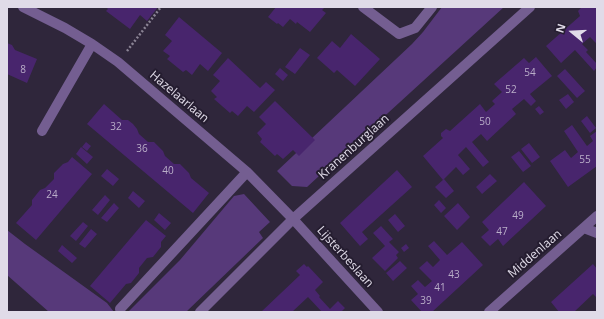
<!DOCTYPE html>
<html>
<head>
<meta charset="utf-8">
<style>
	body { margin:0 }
	#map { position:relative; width:604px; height:319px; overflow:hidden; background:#2f263b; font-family:"Open Sans",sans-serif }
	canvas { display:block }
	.frame { position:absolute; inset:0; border:8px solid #e0dbe8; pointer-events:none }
	.north { position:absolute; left:552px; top:12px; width:40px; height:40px; -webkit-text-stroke:3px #251d30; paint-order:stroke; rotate:288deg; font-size:11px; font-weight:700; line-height:16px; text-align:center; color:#e0dbe8 }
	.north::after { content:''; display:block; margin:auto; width:14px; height:18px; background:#e0dbe8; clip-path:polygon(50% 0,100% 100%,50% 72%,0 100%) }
</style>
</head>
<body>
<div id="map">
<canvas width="604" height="319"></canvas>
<div class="frame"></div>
<div class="north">N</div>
</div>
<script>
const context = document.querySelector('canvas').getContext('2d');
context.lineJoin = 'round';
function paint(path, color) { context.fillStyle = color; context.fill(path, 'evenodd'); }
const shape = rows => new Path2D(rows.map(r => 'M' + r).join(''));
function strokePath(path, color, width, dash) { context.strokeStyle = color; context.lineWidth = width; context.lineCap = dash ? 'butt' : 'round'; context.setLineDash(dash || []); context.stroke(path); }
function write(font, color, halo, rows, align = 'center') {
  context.font = font + ' "Open Sans",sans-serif'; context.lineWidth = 4; context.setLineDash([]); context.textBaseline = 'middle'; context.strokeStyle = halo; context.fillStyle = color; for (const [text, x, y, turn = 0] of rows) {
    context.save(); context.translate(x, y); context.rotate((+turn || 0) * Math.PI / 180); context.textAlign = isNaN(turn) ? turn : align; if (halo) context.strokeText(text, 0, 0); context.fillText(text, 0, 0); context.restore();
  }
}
const green = shape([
	[442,7,504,7,307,187,292,186,277,171,412,44,423,32],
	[244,194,270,222,259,232,263,238,186,312,128,312,180,260,234,196],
	[7,230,25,244,107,303,114,312,49,312,7,275]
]);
const building = shape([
	[106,7,158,7,147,21,140,15,130,29,106,11,108,9],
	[276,7,294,8,325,7,322,10,326,13,310,32,297,22,296,24,290,19,283,27,278,23,277,24,268,17],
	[582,7,588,8,597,7,597,42,596,43,590,37,582,44,588,50,586,52,597,64,597,67,594,71,575,50,561,63,546,46,580,16,578,11],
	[179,17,222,53,208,71,200,64,192,75,186,70,183,72,167,59,170,56,163,51,172,41,165,35],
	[351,34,380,59,355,86,337,70,334,73,317,58,332,41,340,48],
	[7,43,12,45,15,50,37,59,27,83,7,74],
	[300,48,310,55,295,74,285,67],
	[536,57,552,76,530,94,536,101,531,106,524,99,512,109,516,114,487,141,481,134,472,142,489,162,483,167,466,147,458,155,470,169,463,175,456,167,443,180,423,156,443,138,441,136,441,133,446,129,450,131,480,104,486,112,495,104,492,101,502,92,494,84,524,58,529,63],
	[228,58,260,88,266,82,275,90,254,112,247,106,238,116,232,111,230,113,214,99,217,97,211,91,220,81,213,75],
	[280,68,288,75,283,81,275,74],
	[565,69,585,91,577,98,557,76],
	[568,94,574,102,566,109,559,100],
	[275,101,315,140,299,156,293,150,283,159,277,154,275,156,260,142,262,139,257,133,266,124,259,117],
	[104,104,122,120,128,120,133,124,137,129,139,134,148,142,154,142,163,151,165,156,174,164,180,164,189,173,191,178,209,193,193,213,87,124],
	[539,106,544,112,540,115,535,109],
	[587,116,596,128,590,133,581,121],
	[572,125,587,146,593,141,590,136,597,131,597,166,568,187,550,161,565,150,571,158,578,152,564,131],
	[86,142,91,146,87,151,82,147],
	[529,143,540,157,532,163,521,149],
	[81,147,93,157,87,164,76,154],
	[519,151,531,166,523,172,511,157],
	[72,157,92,174,36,240,16,223,32,205,32,200,40,190,45,188,54,179,54,173,63,164,68,162],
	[107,169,119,179,113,186,101,176],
	[397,170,412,187,362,232,368,239,360,246,340,223],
	[490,174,497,181,482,194,476,187],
	[444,179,454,191,446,198,435,187],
	[524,182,546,206,503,246,498,239,490,246,481,237,489,230,482,222],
	[133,191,145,201,139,208,128,198],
	[105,195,110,200,98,215,92,210],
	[439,200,446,208,441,213,434,205],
	[114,203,119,208,107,222,101,218],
	[458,203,470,217,457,230,444,216],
	[159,213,171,223,165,230,154,220],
	[395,214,405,226,398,232,388,220],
	[146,220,166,236,161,242,161,247,153,257,147,258,139,268,139,273,131,283,126,284,110,303,90,286],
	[83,222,88,226,76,241,70,236],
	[381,226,393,239,389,242,399,252,396,255,398,258,385,271,372,258,385,246,373,233],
	[91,229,97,234,85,248,79,244],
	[434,241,447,255,462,242,483,265,432,312,422,312,411,300,418,294,411,286,418,280,425,287,432,281,419,268,427,261,433,267,440,260,428,246],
	[406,244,409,248,404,252,401,248],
	[62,245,77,258,72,263,58,251],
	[400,261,407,268,393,281,386,273],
	[304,264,307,267,308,266,323,282,315,290,320,296,319,297,330,309,338,301,345,308,341,312,322,312,308,297,292,312,261,312,300,275,296,271],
	[593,264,597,269,597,298,593,294,574,312,559,312,551,302]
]);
const path = shape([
	[127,51,161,7]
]);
const street = shape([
	[23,7,65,28,92,44,118,62,247,172,293,219,378,312],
	[363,7,399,34,415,28,432,7],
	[42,131,92,44],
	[584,228,597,233],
	[120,309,247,172],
	[200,312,293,219,530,7],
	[489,312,597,216]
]);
const numberNames = [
	["8",23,70],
	["54",530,73],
	["52",511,90],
	["50",485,122],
	["32",116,127],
	["36",142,149],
	["55",585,160],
	["40",168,171],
	["24",52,195],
	["49",518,216],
	["47",502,232],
	["43",454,275],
	["41",440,288],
	["39",426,301]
];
const streetNames = [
	["Hazelaarlaan",179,97,40],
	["Kranenburglaan",354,147,-42],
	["Middenlaan",535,254,-41],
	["Lijsterbeslaan",345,257,48]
];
paint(green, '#57397a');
paint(building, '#48256d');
strokePath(path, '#8b8495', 2.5, [2, 2]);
strokePath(street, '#745e91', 10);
write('10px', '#baaec9', null, numberNames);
write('12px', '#e0dbe8', '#251d30', streetNames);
</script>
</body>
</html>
